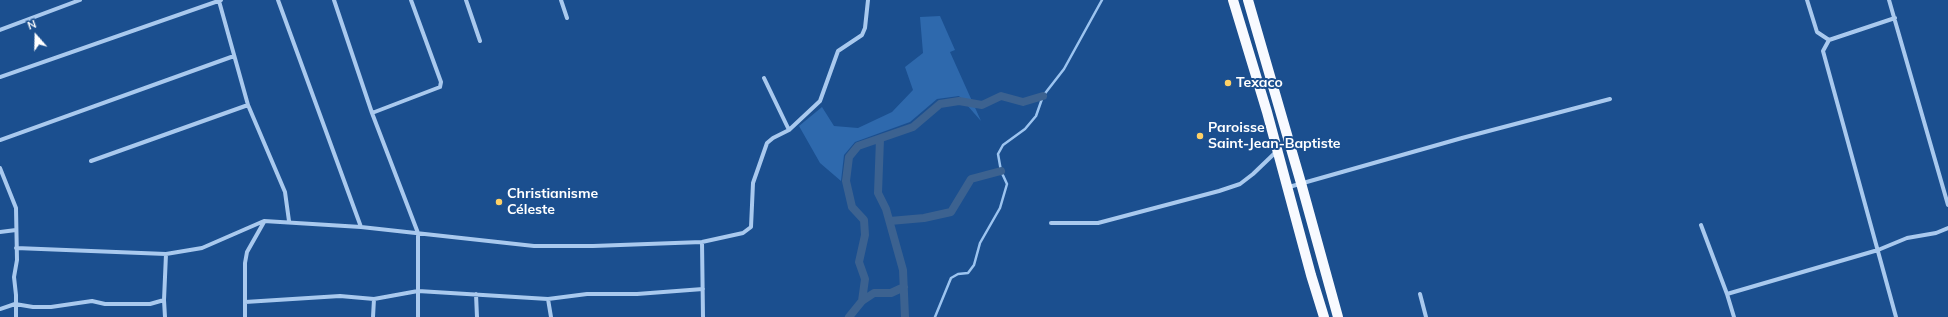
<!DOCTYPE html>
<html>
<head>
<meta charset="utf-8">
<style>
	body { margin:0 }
	#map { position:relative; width:1948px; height:317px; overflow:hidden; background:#1b4f8f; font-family:Mulish,sans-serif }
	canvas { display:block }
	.north { position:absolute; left:16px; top:16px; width:40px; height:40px; -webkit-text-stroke:3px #1b4f8f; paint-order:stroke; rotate:340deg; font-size:11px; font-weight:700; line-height:16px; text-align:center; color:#fff }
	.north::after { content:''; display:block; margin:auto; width:14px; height:18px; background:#fff; clip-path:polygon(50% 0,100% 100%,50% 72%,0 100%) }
</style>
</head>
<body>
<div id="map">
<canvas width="1948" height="317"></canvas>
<div class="north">N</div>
</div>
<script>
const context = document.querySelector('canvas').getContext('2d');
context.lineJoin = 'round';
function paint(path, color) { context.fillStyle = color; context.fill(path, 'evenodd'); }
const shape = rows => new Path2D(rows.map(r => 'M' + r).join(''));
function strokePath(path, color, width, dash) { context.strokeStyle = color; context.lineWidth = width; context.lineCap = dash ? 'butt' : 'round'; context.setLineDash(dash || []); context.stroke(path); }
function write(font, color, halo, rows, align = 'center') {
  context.font = font + ' Mulish,sans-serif'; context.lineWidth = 4; context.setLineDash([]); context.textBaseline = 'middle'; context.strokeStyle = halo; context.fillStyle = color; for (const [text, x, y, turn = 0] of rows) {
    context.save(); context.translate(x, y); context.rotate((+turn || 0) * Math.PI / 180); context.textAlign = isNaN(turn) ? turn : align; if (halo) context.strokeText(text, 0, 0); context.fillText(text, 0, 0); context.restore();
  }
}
const green = shape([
	[940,16,955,50,950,52,981,121,959,96,937,99,910,122,855,142,844,155,841,181,820,163,799,126,822,107,834,126,858,128,892,112,913,90,905,67,923,53,920,17]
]);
const stream = shape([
	[935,317,951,278,958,274,968,273,974,265,980,243,1000,208,1007,184,1001,171,998,154,1003,145,1025,129,1036,116,1043,96,1064,69,1102,0]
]);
const canal = shape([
	[880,139,878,193,886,209,903,270,905,317],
	[890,221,924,218,951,212,971,179,1001,171],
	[862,301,865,279,859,262,865,235,864,220,852,207,846,181,849,157,858,146,913,127,940,104,959,101,982,105,1001,96,1023,102,1043,96],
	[849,317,862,301,874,293,891,293,904,287]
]);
const minor = shape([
	[278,0,361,227],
	[334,0,372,113,418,233,418,317],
	[466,0,480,41],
	[561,0,567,18],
	[1807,0,1817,32,1829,40,1823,51,1896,317],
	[1889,0,1948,205],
	[219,1,248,105,285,192,289,221],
	[0,30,80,0],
	[1829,40,1895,18],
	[0,77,221,0],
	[764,78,789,130],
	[372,113,440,87,441,82,411,0],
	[0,140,234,56],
	[91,161,248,105],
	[0,168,16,208,17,260,14,277,16,295,16,317],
	[1289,187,1462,138,1610,99],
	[1051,223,1098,223,1219,191,1240,184,1253,174,1277,151],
	[1701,225,1727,294,1734,317],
	[0,232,16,230],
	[702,242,703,317],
	[16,248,166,254,202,248,264,221,361,227,534,246,593,246,702,242,743,233,751,227,753,183,767,143,773,138,789,130,820,101,838,51,862,35,865,28,868,0],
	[476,294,477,317],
	[1420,294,1426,317],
	[1727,294,1878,250,1907,238,1936,233,1948,228],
	[548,299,551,317],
	[245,302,340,296,374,299,418,291,548,299,587,294,637,294,703,289],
	[0,309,15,304,33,307,51,307,92,301,105,304,150,304,164,300],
	[165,317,164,300,166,254],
	[245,317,245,263,247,252,264,222],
	[373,317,374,299]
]);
const trunk = shape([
	[1233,0,1267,112,1311,275,1324,317],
	[1248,0,1301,183,1338,317]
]);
const markers = [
	[1228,83,4,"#ffd166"],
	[1200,136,4,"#ffd166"],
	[499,202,4,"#ffd166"]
];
const poiNames = [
	["Texaco",1236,83],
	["Paroisse",1208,128],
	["Saint-Jean-Baptiste",1208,144],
	["Christianisme",507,194],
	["Céleste",507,210]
];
paint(green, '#2e69ad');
strokePath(stream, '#9cc4f0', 2.5);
strokePath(canal, '#3c6290', 8);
strokePath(minor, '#a9c9ee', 4);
strokePath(trunk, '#f8faff', 10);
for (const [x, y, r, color] of markers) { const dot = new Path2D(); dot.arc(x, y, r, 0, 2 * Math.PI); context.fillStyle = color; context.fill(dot); strokePath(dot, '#1b4f8f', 1.5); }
write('bold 14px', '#fff', '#1b4f8f', poiNames, 'left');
</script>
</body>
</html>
